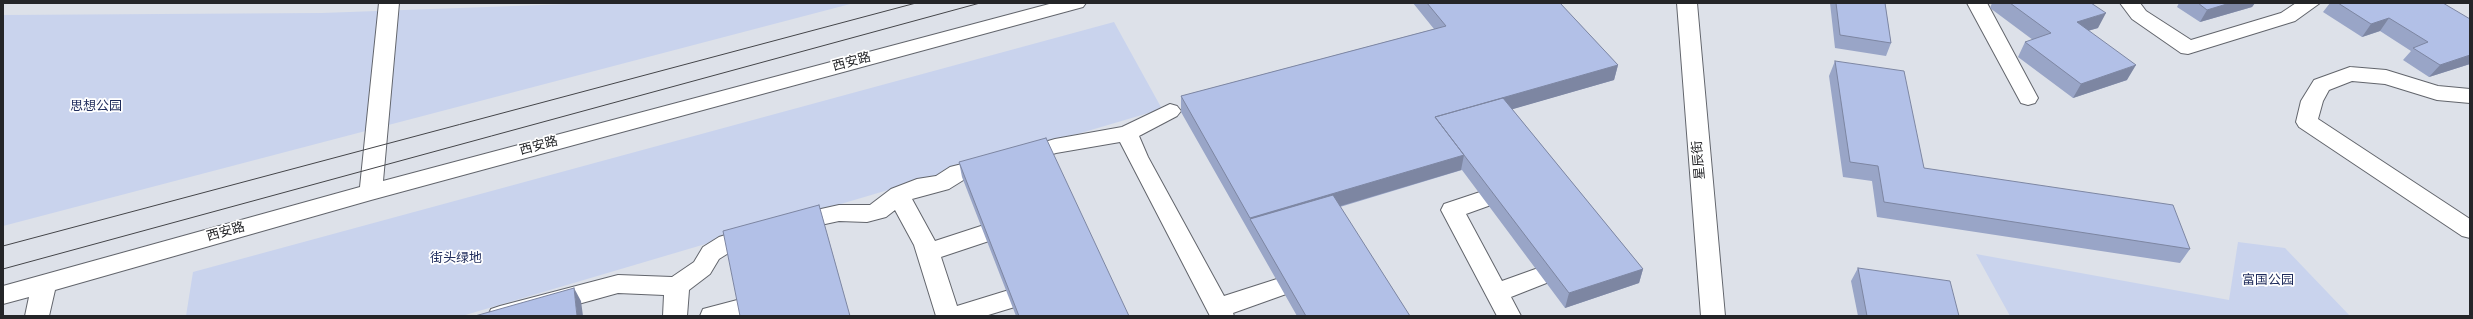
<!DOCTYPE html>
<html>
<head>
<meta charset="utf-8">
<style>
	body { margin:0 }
	#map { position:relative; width:2473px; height:319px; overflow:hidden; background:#dde1e9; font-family:Overpass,sans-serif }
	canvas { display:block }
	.frame { position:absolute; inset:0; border:4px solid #242528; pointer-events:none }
</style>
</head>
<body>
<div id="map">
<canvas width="2473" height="319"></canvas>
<div class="frame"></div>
</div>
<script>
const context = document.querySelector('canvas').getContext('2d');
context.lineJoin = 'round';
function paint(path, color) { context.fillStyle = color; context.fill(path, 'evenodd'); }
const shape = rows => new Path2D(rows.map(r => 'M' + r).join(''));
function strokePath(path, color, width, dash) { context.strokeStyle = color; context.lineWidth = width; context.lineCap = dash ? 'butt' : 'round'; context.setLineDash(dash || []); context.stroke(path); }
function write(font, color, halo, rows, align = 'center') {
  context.font = font + ' Overpass,"Noto Sans SC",sans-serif'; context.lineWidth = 3.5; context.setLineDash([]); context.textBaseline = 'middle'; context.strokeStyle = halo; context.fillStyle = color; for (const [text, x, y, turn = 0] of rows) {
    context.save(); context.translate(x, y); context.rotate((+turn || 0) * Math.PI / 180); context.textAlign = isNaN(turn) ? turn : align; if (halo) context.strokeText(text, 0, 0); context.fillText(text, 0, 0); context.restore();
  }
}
const green = shape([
	[597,3,854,3,3,226,3,15,322,13],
	[1114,22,1162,109,462,316,186,316,193,272],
	[2238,242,2285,248,2350,316,2010,316,1976,254,2229,300]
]);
const minor = shape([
	[379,3,399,3,383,181,1053,3,1086,3,1083,7,371,200,55,290,49,316,25,316,29,297,3,304,3,286,360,187,379,3],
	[1677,3,1697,3,1725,316,1701,316,1677,3],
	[1967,3,1987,3,2038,98,2035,103,2028,105,2021,103,1967,3],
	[2120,3,2140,3,2146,11,2191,40,2281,13,2296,3,2320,3,2295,21,2188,54,2181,53,2132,19,2120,3],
	[2350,67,2386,70,2438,86,2470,89,2470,103,2437,100,2385,84,2352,81,2329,90,2323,101,2318,119,2470,219,2470,238,2462,236,2299,127,2296,122,2301,101,2314,80,2350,67],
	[1170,104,1177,106,1181,111,1177,116,1139,136,1148,157,1224,296,1280,278,1289,281,1292,287,1289,293,1233,313,1234,316,1210,316,1120,142,1056,153,1021,164,1013,161,1010,156,1013,151,1055,139,1122,127,1170,104],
	[990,157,998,160,1001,165,998,170,965,179,949,189,912,199,935,241,984,225,992,228,996,234,992,240,941,257,957,306,1009,290,1018,292,1021,299,1018,306,985,316,936,316,914,245,895,210,886,217,867,222,839,221,793,231,785,229,781,223,785,217,839,205,870,205,891,189,917,179,936,176,950,167,990,157],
	[1483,191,1491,193,1494,199,1491,205,1466,214,1502,281,1541,267,1549,270,1553,276,1549,282,1511,297,1521,316,1497,316,1441,210,1444,204,1483,191],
	[754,226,762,229,766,235,762,241,735,249,719,259,710,274,689,290,687,316,663,316,664,295,618,293,535,316,488,316,491,309,500,306,618,275,672,277,694,262,703,247,719,237,754,226],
	[741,299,750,301,753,308,750,315,700,316,703,309,741,299]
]);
const tram = shape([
	[3,246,916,3],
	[3,269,980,3]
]);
const wall = shape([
	[1413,3,1560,3,1618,65,1614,80,1512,109,1643,269,1639,283,1565,308,1462,170,1340,207,1410,316,1297,316,1181,112,1181,96,1434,29],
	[1830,3,1885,3,1891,43,1886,56,1835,48],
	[1992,3,2091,3,2098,28,2088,31,2127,80,2073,98,2018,57,2025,42,2033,40,1990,8],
	[2179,3,2255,3,2252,7,2200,22,2177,7],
	[2330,3,2443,3,2470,64,2429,77,2403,60,2411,51,2380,31,2362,37,2323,12],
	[1835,61,1924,168,2190,249,2180,263,1877,217,1872,181,1843,177,1829,76],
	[959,162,1129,316,1016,316,962,177],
	[1858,268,1959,316,1858,316,1851,281]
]);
const shadedWall = shape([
	[2230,3,2255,3,2252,7,2200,22,2207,10],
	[2106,13,2098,28,2069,36,2077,22],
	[2389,18,2380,31,2362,37,2371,24],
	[2470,55,2470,64,2429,77,2440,65],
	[1618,65,1614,80,1444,129,1435,117],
	[2136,65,2127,80,2073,98,2081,84],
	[1464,155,1461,170,1257,231,1250,218],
	[819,205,823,220,850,316],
	[1643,269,1639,283,1565,308,1569,293],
	[574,288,581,301,583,316,577,316]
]);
const building = shape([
	[1427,3,1560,3,1618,65,1435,117,1464,155,1250,218,1181,96,1446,26,1427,3],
	[1836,3,1885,3,1891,43,1840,35,1836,3],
	[2010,3,2091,3,2106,13,2077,22,2136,65,2081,84,2025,42,2051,33,2010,3],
	[2198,3,2230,3,2207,10,2198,3],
	[2338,3,2443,3,2470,19,2470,55,2440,65,2413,48,2428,42,2389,18,2371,24,2338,3],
	[1835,61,1904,71,1924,168,2173,205,2190,249,1884,202,1878,166,1850,162,1835,61],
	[1503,98,1643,269,1569,293,1435,117,1503,98],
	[1046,138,1129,316,1019,316,959,162,1046,138],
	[1333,195,1410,316,1306,316,1250,219,1333,195],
	[819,205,850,316,740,316,723,231,819,205],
	[1858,268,1950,281,1959,316,1867,316,1858,268],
	[574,288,577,316,475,316,574,288]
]);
const streetNames = [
	["西安路",852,63,-15],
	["西安路",539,147,-15],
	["星辰街",1700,160,-95],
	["西安路",226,233,-16]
];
const parkNames = [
	["思想公园",96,107],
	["街头绿地",456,259],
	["富国公园",2268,281]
];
paint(green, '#c9d3ed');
strokePath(minor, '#62656c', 2);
paint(minor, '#fff');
strokePath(tram, '#444549', 1);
paint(wall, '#99a5c7');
paint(shadedWall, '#7d86a2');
paint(building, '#b2c0e7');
strokePath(building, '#7d86a2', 1);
write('13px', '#242528', '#fff', streetNames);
write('13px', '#1e2b5b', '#fff', parkNames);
</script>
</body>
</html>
